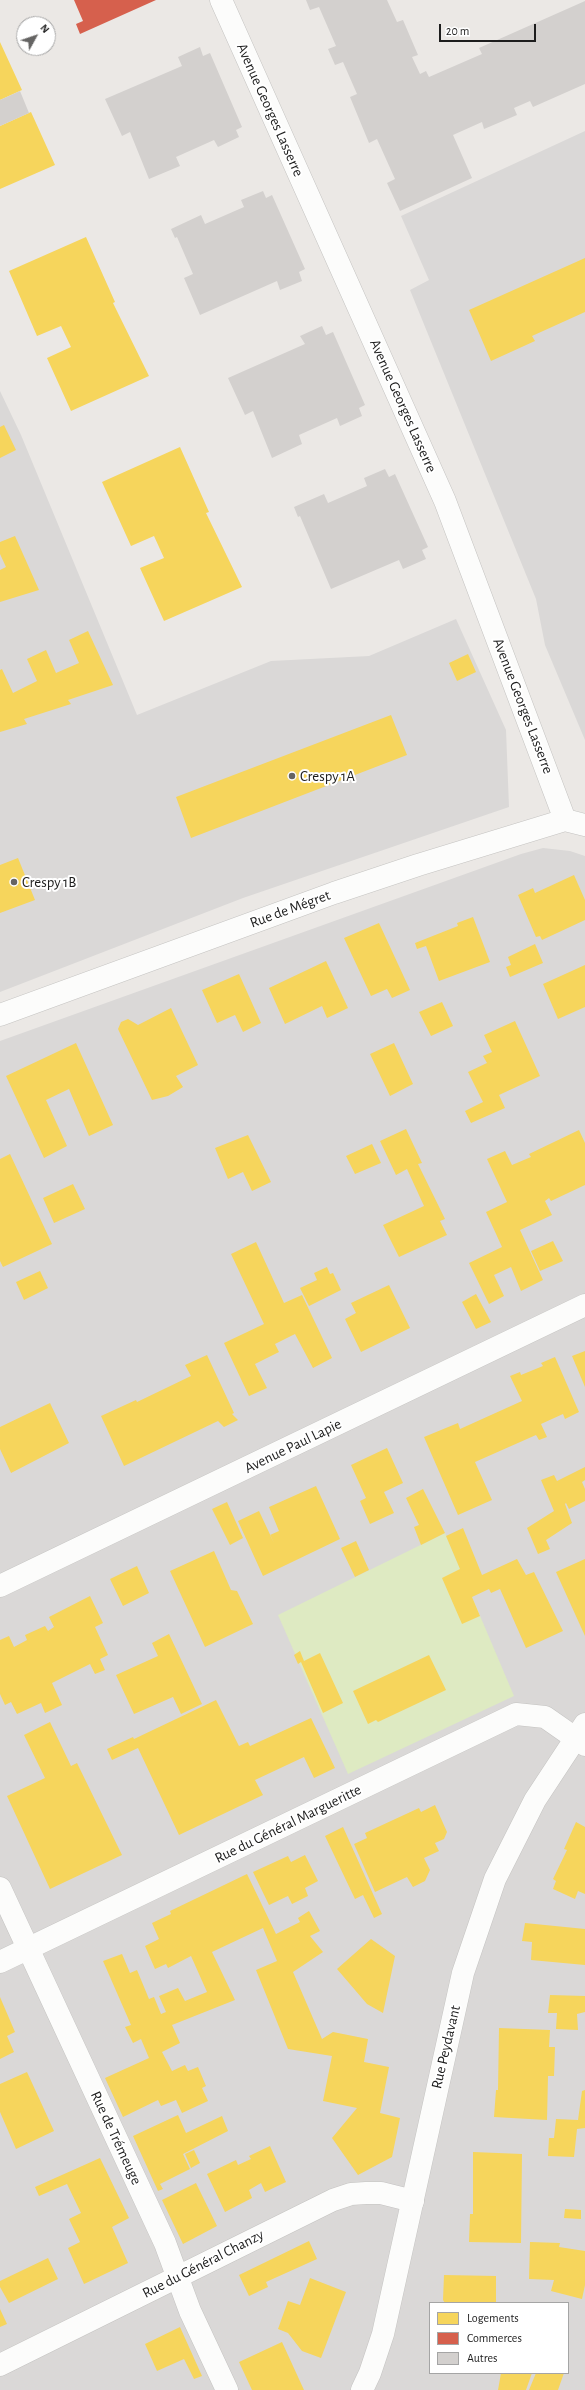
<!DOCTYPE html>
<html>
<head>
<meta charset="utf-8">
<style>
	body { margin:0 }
	#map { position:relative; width:585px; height:2390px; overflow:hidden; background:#ebe8e5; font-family:"Alegreya Sans",sans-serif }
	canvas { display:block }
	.legend { position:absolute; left:429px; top:2302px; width:140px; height:72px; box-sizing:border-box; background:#fff; border:1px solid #a5a5a5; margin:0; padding:5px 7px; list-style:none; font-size:12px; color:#1d1d1d }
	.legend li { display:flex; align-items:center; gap:8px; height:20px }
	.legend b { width:20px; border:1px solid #a5a5a5 }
	.north { position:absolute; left:16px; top:16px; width:40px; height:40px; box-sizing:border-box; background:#fff; border:1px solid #a5a5a5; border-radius:50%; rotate:50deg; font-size:11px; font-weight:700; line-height:16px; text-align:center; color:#1d1d1d }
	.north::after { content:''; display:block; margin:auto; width:14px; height:18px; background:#656463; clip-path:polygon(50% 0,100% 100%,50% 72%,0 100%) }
	.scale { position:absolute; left:439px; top:24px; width:97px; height:18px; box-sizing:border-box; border:2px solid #1d1d1d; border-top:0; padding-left:5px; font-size:12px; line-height:14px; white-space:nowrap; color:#1d1d1d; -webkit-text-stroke:3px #fff; paint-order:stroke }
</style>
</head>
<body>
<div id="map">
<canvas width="585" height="2390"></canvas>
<ul class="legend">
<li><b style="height:11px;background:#f6d55c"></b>Logements</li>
<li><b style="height:11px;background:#d6604d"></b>Commerces</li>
<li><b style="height:11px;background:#d3d0ce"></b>Autres</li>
</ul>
<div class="north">N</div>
<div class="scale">20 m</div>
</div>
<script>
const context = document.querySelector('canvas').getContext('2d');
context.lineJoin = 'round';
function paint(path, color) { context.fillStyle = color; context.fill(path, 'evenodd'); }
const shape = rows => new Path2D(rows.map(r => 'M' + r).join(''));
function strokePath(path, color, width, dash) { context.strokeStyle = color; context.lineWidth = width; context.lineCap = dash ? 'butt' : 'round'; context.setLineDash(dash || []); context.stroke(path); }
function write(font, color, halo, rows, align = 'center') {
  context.font = font + ' "Alegreya Sans",sans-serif'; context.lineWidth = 4; context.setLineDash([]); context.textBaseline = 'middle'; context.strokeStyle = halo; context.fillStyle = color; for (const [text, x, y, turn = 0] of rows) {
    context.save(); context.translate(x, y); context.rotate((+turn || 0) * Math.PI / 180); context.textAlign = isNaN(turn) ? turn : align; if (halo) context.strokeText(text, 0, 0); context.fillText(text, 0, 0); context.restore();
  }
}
const residential = shape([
	[585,131,585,740,545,645,536,599,410,290,429,280,401,216],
	[0,391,21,435,137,715,271,661,369,656,456,619,506,730,509,807,243,898,0,992],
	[543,848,570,851,585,856,585,2390,0,2390,0,1041,521,854],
	[430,2303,568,2303,568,2373,430,2373]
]);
const grass = shape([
	[445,1533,514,1696,348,1774,278,1615]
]);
const homes = shape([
	[0,42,22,90,0,100],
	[31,112,55,165,0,189,0,126],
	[86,237,115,302,113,303,149,376,71,411,47,358,71,347,61,326,37,336,9,271],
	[585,258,585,312,532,336,535,341,491,361,469,310],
	[4,425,16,450,0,458,0,427],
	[180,447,209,512,206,513,242,587,164,621,140,568,164,558,154,536,131,546,102,482],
	[15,536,39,590,0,602,0,570,6,567,0,554,0,542],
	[88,631,113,685,68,700,71,704,24,719,27,724,0,732,0,670,2,669,13,693,37,681,27,659,46,650,56,673,79,663,69,640],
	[468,654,476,672,457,681,449,663],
	[391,715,407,755,191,838,176,797],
	[18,858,35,900,0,913,0,865],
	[574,875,585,900,585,920,542,940,540,936,536,937,518,895,533,888,535,893],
	[473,917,490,962,439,981,426,946,417,949,415,943,458,926,457,923],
	[379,923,410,990,392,998,387,989,371,996,344,938],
	[535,944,543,963,510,977,506,967,511,965,508,957],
	[326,961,348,1008,327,1018,322,1006,285,1024,269,988],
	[585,965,585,1007,558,1019,543,984],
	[239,974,261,1023,243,1032,235,1015,217,1023,202,990],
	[442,1002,453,1026,431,1036,419,1012],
	[171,1008,198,1065,176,1076,183,1087,168,1096,152,1100,118,1029,121,1022,128,1019,138,1025],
	[515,1021,540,1076,499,1095,505,1108,471,1123,465,1111,483,1102,468,1072,487,1063,483,1056,492,1052,484,1035],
	[76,1043,113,1125,89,1136,69,1089,46,1100,67,1146,44,1158,6,1076],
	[394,1043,413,1084,390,1096,370,1054],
	[406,1129,422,1163,418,1164,445,1219,440,1221,447,1235,399,1257,383,1225,424,1206,407,1169,396,1175,380,1141],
	[579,1130,585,1143,585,1185,551,1201,549,1198,545,1201,552,1215,520,1230,543,1280,521,1291,511,1267,494,1275,504,1296,489,1304,469,1263,502,1247,486,1212,507,1202,487,1159,505,1151,512,1165,531,1157,529,1154],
	[248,1135,271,1182,252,1191,243,1172,228,1179,215,1148],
	[372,1144,381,1163,355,1174,346,1156],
	[10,1154,52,1244,3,1267,0,1261,0,1159],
	[73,1184,85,1209,54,1223,43,1198],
	[553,1241,563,1261,540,1271,531,1251],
	[256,1242,284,1303,302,1295,332,1358,313,1368,295,1334,275,1344,279,1352,255,1364,267,1388,249,1396,224,1343,264,1324,231,1254],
	[327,1267,330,1274,333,1273,341,1290,309,1306,300,1288,317,1280,314,1273],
	[40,1271,48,1288,24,1300,16,1282],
	[389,1285,410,1328,361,1352,345,1319,356,1313,351,1303],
	[476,1294,491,1322,476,1329,462,1302],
	[585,1351,585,1387,572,1356],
	[207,1355,234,1413,232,1414,238,1420,224,1427,218,1421,124,1466,101,1416,136,1400,137,1402,191,1376,185,1365],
	[555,1357,579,1412,565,1419,563,1414,541,1424,547,1437,539,1440,536,1435,475,1462,492,1500,458,1515,424,1437,458,1423,460,1429,522,1401,510,1376,520,1372,521,1375,543,1366,541,1363],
	[50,1403,69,1443,11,1473,0,1449,0,1427],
	[387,1448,403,1483,384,1492,394,1513,370,1524,360,1501,366,1498,351,1465],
	[585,1467,585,1480,582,1482,585,1489,585,1501,569,1509,566,1503,565,1504,572,1523,546,1540,550,1549,538,1554,527,1528,554,1511,541,1480,554,1475,557,1481],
	[316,1486,340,1539,263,1576,238,1521,259,1511,274,1543,270,1535,279,1531,269,1507],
	[423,1489,445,1533,421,1545,414,1527,419,1525,406,1498],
	[227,1502,243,1538,230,1545,212,1509],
	[463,1528,482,1575,517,1559,526,1575,534,1572,563,1631,526,1648,500,1589,491,1593,489,1589,472,1597,480,1616,462,1624,442,1578,460,1569,446,1536],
	[356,1541,369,1570,355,1577,341,1548],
	[214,1551,231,1590,237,1591,253,1624,205,1647,170,1571],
	[585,1559,585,1636,556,1572],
	[137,1566,149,1593,123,1606,110,1579],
	[90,1596,103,1623,95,1627,108,1655,100,1659,105,1670,95,1674,90,1664,52,1683,62,1705,45,1713,41,1703,17,1714,11,1702,5,1705,0,1694,0,1640,9,1636,14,1647,27,1640,25,1635,45,1626,48,1631,54,1627,49,1617],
	[169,1634,202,1704,181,1714,173,1697,134,1714,116,1675,158,1656,152,1643],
	[300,1651,304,1661,320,1653,343,1703,323,1713,301,1662,298,1664,294,1655],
	[429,1655,446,1690,378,1722,376,1720,368,1724,353,1691],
	[216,1700,239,1746,248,1742,250,1746,311,1718,335,1768,314,1778,304,1757,255,1780,263,1795,179,1835,138,1748,112,1760,107,1749,133,1737,134,1739],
	[50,1722,71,1766,77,1763,122,1855,50,1889,7,1796,45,1778,24,1735],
	[435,1805,447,1832,444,1839,435,1843,439,1851,424,1858,430,1870,425,1881,413,1887,407,1877,375,1892,354,1844,367,1838,365,1833,419,1808,421,1812],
	[576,1822,585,1827,585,1894,578,1891,575,1899,553,1889,556,1881,553,1879,567,1850,564,1849],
	[343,1827,382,1914,374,1918,363,1895,355,1899,325,1836],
	[305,1855,318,1881,305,1888,308,1896,292,1904,288,1896,269,1905,253,1872,288,1856,291,1862],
	[247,1874,276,1934,300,1922,298,1918,309,1911,320,1931,310,1936,323,1952,293,1972,322,2039,333,2032,368,2039,364,2062,389,2067,380,2113,400,2118,392,2157,358,2175,332,2138,357,2108,323,2101,332,2056,288,2049,256,1970,277,1961,263,1928,212,1952,235,2000,172,2025,180,2043,162,2052,172,2071,185,2065,188,2071,198,2067,206,2086,202,2088,208,2101,182,2113,176,2100,161,2106,158,2100,123,2117,105,2078,149,2058,141,2039,133,2043,125,2027,131,2025,103,1961,122,1954,130,1973,137,1970,149,1999,154,1997,161,2014,166,2012,159,1996,178,1988,185,2001,207,1992,191,1956,168,1968,166,1964,155,1969,145,1946,159,1939,152,1923,171,1914,170,1911],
	[525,1923,585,1929,585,1965,531,1960,532,1942,522,1941],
	[371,1939,395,1956,383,2013,367,2004,337,1969],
	[550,1995,585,1996,585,2012,577,2014,578,2030,556,2029,557,2013,548,2013],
	[0,1997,15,2032,7,2036,14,2052,0,2059],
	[499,2028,550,2030,549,2047,555,2047,554,2076,548,2076,547,2120,494,2117,496,2090,498,2090],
	[27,2072,54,2131,16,2149,0,2112,0,2084],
	[585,2090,585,2128,577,2129,574,2157,548,2156,549,2138,554,2138,556,2119,578,2120,582,2091],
	[178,2115,186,2133,222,2116,228,2131,183,2154,190,2169,160,2184,163,2189,158,2191,133,2136],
	[270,2146,286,2182,265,2192,261,2183,249,2190,252,2198,225,2212,207,2174,236,2160,238,2165,251,2159,249,2156],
	[194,2150,200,2163,191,2168,185,2154],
	[473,2152,522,2154,521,2243,469,2242,470,2214,473,2214],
	[100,2158,129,2218,112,2227,128,2263,84,2284,68,2248,80,2242,69,2219,81,2213,67,2184,39,2196,35,2187],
	[196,2183,217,2226,183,2244,162,2200],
	[565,2209,581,2210,581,2219,564,2218],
	[309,2241,317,2259,266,2282,268,2287,249,2296,239,2275],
	[530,2242,560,2243,559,2247,585,2251,585,2285,582,2299,551,2291,554,2280,529,2279],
	[48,2258,58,2279,9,2303,0,2287,0,2281],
	[444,2275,496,2276,496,2303,445,2303,443,2300],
	[310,2278,346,2292,321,2358,302,2351,288,2333,278,2329,288,2301,300,2305],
	[0,2309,7,2324,0,2327],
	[180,2327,202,2376,194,2379,184,2359,157,2371,145,2344],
	[282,2342,304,2390,252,2390,239,2362],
	[501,2373,532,2373,526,2390,498,2390],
	[536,2373,564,2373,558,2390,529,2390]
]);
const shops = shape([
	[74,0,156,0,80,34,76,24,83,21]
]);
const building = shape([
	[306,0,387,0,397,22,403,20,418,55,412,57,420,74,426,71,429,77,482,54,479,48,585,1,585,84,533,107,530,101,514,108,517,115,484,129,482,122,453,135,472,178,400,211,387,183,395,179,377,139,369,143,350,97,357,94,343,62,335,65,328,49,336,46,319,7,310,10],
	[200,47,203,56,210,53,242,127,236,130,239,137,218,147,214,140,176,157,180,166,149,179,130,132,122,136,105,99,182,66,178,57],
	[20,91,29,113,0,126,0,100],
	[263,191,266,198,272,195,305,269,299,272,302,281,280,290,277,281,200,315,184,278,193,274,177,237,175,238,171,229,201,215,205,224,244,207,241,200],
	[322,326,326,335,333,332,365,405,359,408,362,416,340,426,337,418,299,435,302,444,272,458,253,411,245,415,228,378,305,344,300,336],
	[385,469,389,477,395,474,428,547,422,550,426,559,403,569,399,560,331,589,300,516,298,517,294,507,324,494,328,503,367,486,364,478]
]);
const minor = shape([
	[221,0,445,501,565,820],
	[0,1015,334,893,418,865,565,820,585,825],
	[0,1586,585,1305],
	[0,1888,165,2243,190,2311,227,2390],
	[0,1962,516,1714,545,1717,585,1745],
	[0,2365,333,2200,351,2194,366,2193,381,2193,413,2201]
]);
const tertiary = shape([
	[362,2390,370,2373,383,2334,463,1973,495,1879,535,1800,585,1724]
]);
const markers = [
	[292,776,4,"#656463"],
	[14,882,4,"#656463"]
];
const streetNames = [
	["Avenue Georges Lasserre",270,110,66],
	["Avenue Georges Lasserre",403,406,66],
	["Avenue Georges Lasserre",523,706,69],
	["Rue de Mégret",290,909,-20],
	["Avenue Paul Lapie",293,1446,-26],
	["Rue du Général Margueritte",288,1824,-26],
	["Rue Peydavant",446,2047,-77],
	["Rue de Trémeuge",116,2138,65],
	["Rue du Général Chanzy",203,2264,-27]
];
const poiNames = [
	["Crespy 1A",300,776],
	["Crespy 1B",22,882]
];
paint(residential, '#dad8d7');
paint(grass, '#deeac2');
paint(homes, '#f6d55c');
paint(shops, '#d6604d');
paint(building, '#d3d0ce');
strokePath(minor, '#c4c3c1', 23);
strokePath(tertiary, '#c4c3c1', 23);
strokePath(minor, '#fcfcfb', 22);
strokePath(tertiary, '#fcfcfb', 22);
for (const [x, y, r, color] of markers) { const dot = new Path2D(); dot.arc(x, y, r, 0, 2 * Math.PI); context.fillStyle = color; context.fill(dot); strokePath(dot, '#fff', 1.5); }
write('15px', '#1d1d1d', '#fff', streetNames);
write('15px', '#1d1d1d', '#fff', poiNames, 'left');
</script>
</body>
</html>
